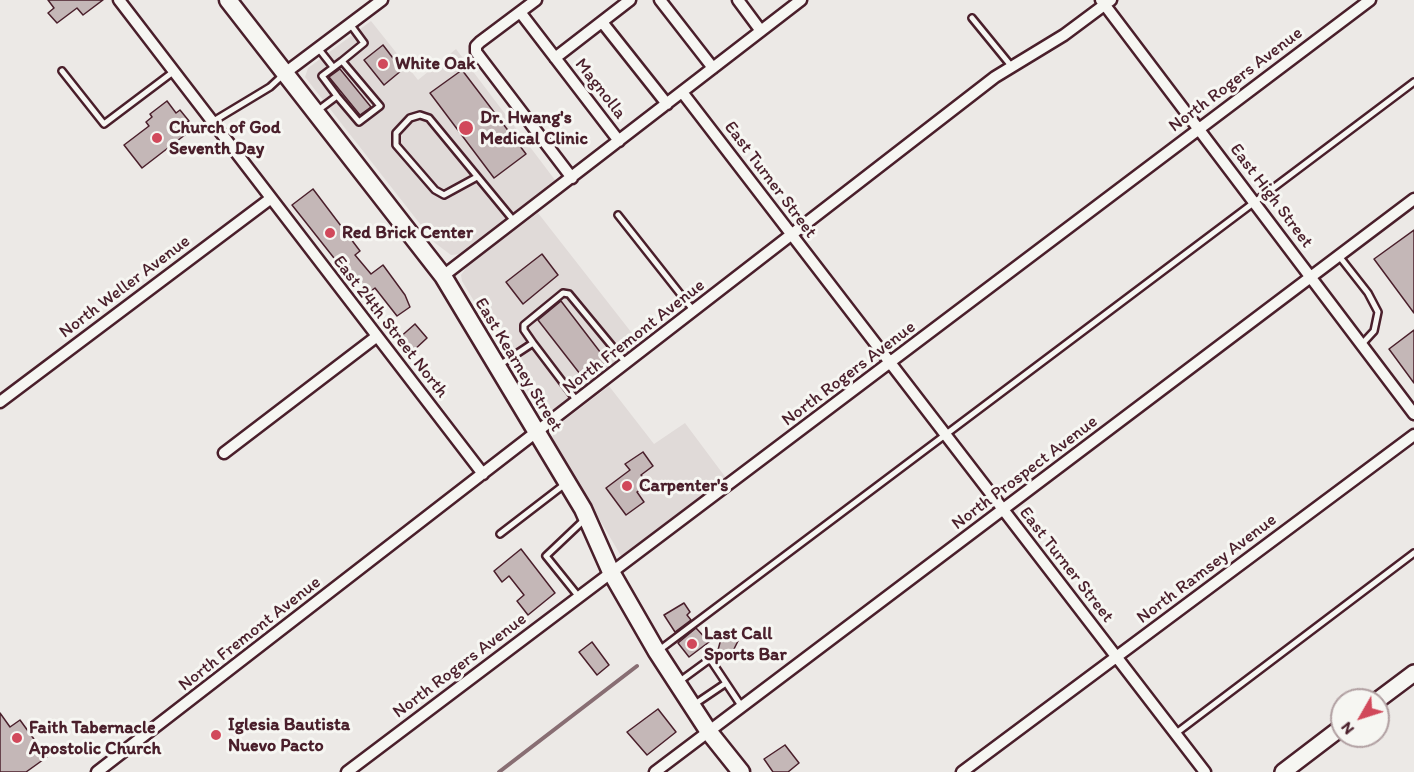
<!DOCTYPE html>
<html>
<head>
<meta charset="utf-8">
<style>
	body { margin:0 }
	#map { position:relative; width:1414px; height:772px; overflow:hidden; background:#ece9e6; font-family:Itim,sans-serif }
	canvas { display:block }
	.north { position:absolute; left:1330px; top:688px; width:60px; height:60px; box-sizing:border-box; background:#f6f6f2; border:2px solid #b1a0a2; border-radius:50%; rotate:231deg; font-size:16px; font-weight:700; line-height:24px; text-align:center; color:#4a1f2b }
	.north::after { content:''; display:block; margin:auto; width:21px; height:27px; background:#d1495b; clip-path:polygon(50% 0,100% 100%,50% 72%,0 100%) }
</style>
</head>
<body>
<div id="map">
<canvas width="1414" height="772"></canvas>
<div class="north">N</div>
</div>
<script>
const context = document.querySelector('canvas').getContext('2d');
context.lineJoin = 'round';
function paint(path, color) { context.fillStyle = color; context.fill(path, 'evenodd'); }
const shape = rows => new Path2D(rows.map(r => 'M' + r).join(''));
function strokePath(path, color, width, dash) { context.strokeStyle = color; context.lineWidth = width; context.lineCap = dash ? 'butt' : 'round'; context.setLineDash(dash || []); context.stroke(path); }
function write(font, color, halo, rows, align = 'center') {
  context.font = font + ' Itim,sans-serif'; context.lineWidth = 6; context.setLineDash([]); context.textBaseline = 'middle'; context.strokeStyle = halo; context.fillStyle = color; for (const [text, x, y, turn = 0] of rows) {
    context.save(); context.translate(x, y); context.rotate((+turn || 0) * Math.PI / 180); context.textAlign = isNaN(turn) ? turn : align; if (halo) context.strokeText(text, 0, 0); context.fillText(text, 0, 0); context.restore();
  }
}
const built = shape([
	[371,21,418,80,456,49,555,180,461,254,451,255,435,243,305,77,308,68],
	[538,213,642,346,545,420,462,281,461,275,469,264],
	[609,386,654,444,685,423,726,478,621,556,552,438,557,426]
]);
const stream = shape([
	[499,772,637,666]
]);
const building = shape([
	[48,0,103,0,83,15,77,8,57,23,48,13,54,8,48,0],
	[383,45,402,70,384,85,364,60,383,45],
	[340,69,371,107,360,115,329,77,340,69],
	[462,70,526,154,494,178,430,93,462,70],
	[167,101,176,113,180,110,189,121,185,124,190,131,142,168,124,145,149,126,146,122,152,117,150,114,167,101],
	[313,189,360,251,355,255,371,274,383,265,405,295,410,307,397,316,375,288,367,294,356,280,353,282,292,205,313,189],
	[1414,230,1414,313,1374,259,1414,230],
	[542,254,558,275,523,304,506,282,542,254],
	[561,301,607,361,584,379,538,320,561,301],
	[415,324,427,338,412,352,398,339,415,324],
	[1414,330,1414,383,1389,349,1414,330],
	[643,452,653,466,641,475,648,483,637,492,644,502,626,515,606,488,630,470,625,464,643,452],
	[521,549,555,593,528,615,517,601,524,595,509,576,502,582,494,571,521,549],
	[684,603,690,612,687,615,691,620,675,632,664,615,684,603],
	[696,628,709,642,689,657,678,643,696,628],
	[722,635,738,641,731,655,718,650,722,635],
	[592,642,609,665,597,675,579,652,592,642],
	[658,709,676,732,647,755,627,732,658,709],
	[0,713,10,727,20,720,47,757,26,772,0,772,0,713],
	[785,745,799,763,788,772,773,772,764,759,785,745]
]);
const service = shape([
	[972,18,1012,67],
	[318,48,333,67],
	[342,61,364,43,350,24],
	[62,71,104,124,173,72],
	[317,111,337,96,359,122,380,106,342,61,322,76,337,96],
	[212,122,270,87,284,74],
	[477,177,444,195,435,190,396,145,396,133,410,118,420,115,429,118,514,221],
	[618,215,693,310],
	[1339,256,1368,293,1378,312,1374,331,1362,344],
	[533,343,577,401],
	[498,366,533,343,524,330,524,325,563,293,569,294,626,363],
	[500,534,565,484],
	[579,597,546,556,585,519],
	[658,651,1414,82],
	[680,681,710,659,742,707],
	[695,704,726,683],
	[1175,734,1414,553]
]);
const minor = shape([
	[119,0,483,474],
	[536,0,480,42,476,46,476,52,572,178],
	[660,0,713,68],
	[738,0,761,31],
	[1101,0,1414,414],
	[520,12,619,141],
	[602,22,667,104],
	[555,58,630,0],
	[285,73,382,0],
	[682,92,1205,772],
	[443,276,801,0],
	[0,402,270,199],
	[224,453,376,337],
	[97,772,995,77,1064,35,1111,0],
	[347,772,1370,0],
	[655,772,1414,199],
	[962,772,1414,435]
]);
const secondary = shape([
	[1378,700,1414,673],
	[1283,772,1342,727]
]);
const primary = shape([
	[228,0,443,276,583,509,611,572,657,652,709,732,741,772]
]);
const markers = [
	[383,64,6,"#d1495b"],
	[466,128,8,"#d1495b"],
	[157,138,6,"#d1495b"],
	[330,233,6,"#d1495b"],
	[627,486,6,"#d1495b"],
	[692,644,6,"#d1495b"],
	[216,735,6,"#d1495b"],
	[17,738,6,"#d1495b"]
];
const poiNames = [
	["White Oak",395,64],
	["Dr. Hwang's",480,118],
	["Medical Clinic",480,139],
	["Church of God",169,128],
	["Seventh Day",169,149],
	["Red Brick Center",342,233],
	["Carpenter's",639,486],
	["Last Call",704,634],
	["Sports Bar",704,655],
	["Iglesia Bautista",228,725],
	["Nuevo Pacto",228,746],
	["Faith Tabernacle",29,728],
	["Apostolic Church",29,749]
];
const streetNames = [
	["North Rogers Avenue",1236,80,-37],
	["Magnolla",600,89,52],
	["East Turner Street",770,180,53],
	["East High Street",1271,196,53],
	["North Weller Avenue",125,287,-37],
	["East 24th Street North",390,327,52],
	["North Fremont Avenue",634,337,-38],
	["East Kearney Street",518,365,59],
	["North Rogers Avenue",849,374,-37],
	["North Prospect Avenue",1025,473,-37],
	["East Turner Street",1066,565,52],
	["North Ramsey Avenue",1207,569,-37],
	["North Fremont Avenue",250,634,-38],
	["North Rogers Avenue",460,666,-37]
];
paint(built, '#e0dad8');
strokePath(stream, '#886e73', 4);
paint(building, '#c4b7b7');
strokePath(building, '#4a1f2b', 1.5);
strokePath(service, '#4a1f2b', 10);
strokePath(minor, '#4a1f2b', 15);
strokePath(secondary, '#4a1f2b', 20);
strokePath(primary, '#4a1f2b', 21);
strokePath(service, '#f6f6f2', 5);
strokePath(minor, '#f6f6f2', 10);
strokePath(secondary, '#f6f6f2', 15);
strokePath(primary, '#f6f6f2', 16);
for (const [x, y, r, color] of markers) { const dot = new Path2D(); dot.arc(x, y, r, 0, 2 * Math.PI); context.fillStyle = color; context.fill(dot); strokePath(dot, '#f6f6f2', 2); }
write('bold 18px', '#4a1f2b', '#f6f6f2', poiNames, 'left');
write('18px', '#4a1f2b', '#f6f6f2', streetNames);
</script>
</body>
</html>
